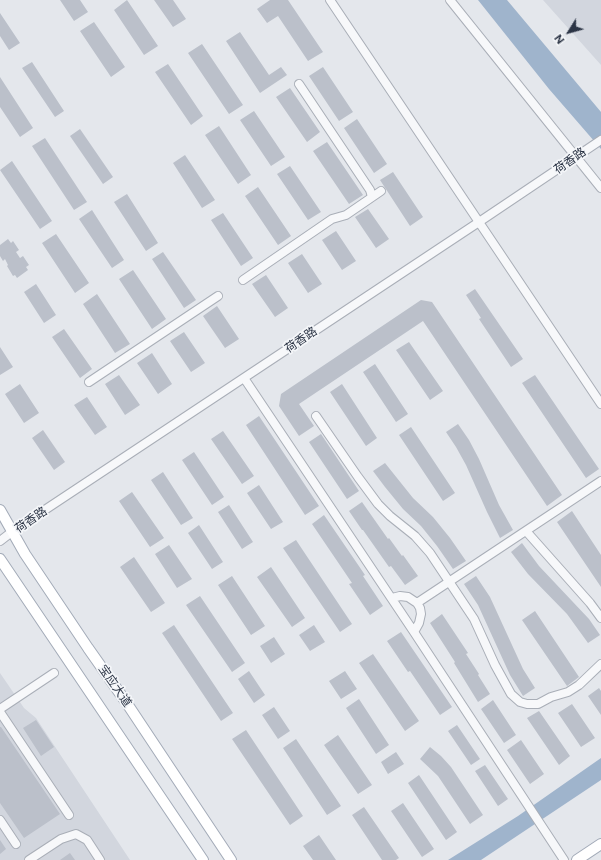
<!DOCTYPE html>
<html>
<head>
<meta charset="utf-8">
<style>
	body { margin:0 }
	#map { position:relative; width:601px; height:860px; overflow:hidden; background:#e4e7ec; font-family:"Public Sans",sans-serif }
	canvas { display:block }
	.north { position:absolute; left:549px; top:12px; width:40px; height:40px; -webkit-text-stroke:3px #f4f6f9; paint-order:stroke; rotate:233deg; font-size:11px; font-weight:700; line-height:16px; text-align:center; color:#2b3445 }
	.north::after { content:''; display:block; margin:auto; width:14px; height:18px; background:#2b3445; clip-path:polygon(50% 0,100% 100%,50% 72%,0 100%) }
</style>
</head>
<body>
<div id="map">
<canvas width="601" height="860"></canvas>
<div class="north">N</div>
</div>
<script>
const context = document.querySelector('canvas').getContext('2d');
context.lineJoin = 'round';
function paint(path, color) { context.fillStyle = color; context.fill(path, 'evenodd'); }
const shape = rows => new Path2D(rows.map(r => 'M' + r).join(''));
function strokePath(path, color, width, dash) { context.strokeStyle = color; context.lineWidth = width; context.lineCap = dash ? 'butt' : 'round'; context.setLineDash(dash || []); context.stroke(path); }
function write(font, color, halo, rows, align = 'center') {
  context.font = font + ' "Public Sans","Noto Sans SC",sans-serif'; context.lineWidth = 3.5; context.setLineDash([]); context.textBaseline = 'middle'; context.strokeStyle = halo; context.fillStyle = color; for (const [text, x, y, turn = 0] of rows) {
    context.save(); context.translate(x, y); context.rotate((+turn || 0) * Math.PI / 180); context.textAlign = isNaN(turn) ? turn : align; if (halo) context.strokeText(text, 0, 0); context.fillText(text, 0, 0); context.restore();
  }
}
const built = shape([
	[543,0,601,0,601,65],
	[0,673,24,708,36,718,130,860,0,860]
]);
const water = shape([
	[478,0,507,0,601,112,601,149,549,89],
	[601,758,601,780,481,860,448,860,518,816]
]);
const building = shape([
	[60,0,80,0,88,12,74,21],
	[127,0,158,46,144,55,114,10],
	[154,0,173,0,186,19,173,27],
	[270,0,288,0,323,52,308,61,278,16,267,23,257,9],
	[0,13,20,43,9,50,0,36],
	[94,22,125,67,111,77,80,31],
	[240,32,269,75,281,67,287,75,260,93,226,41],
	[202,44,243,105,229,114,188,53],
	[32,62,64,111,55,117,22,68],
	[168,64,203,116,191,125,155,72],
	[323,67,353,112,339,121,309,76],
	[0,77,33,128,20,137,0,107],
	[290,88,320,132,307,142,276,97],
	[254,111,285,157,271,166,240,120],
	[357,119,387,164,374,173,344,128],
	[219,126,251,175,238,184,205,135],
	[80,129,113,177,103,184,70,136],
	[45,138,87,202,74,210,32,146],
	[327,142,363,195,349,204,313,151],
	[185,155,215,200,202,208,173,163],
	[12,161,52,221,40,229,0,170],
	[290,166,321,212,308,220,277,174],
	[393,172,423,217,410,226,380,180],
	[258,187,291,236,278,245,245,196],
	[127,194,158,243,146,251,114,202],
	[368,209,389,239,376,248,355,217],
	[92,210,124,260,112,268,79,219],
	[223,213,253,258,241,266,211,220],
	[336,231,356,261,342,270,322,240],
	[56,234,89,283,75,293,42,243],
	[8,239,11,243,13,241,19,250,16,252,20,258,23,256,29,265,26,267,28,270,17,278,15,275,13,276,7,266,8,265,5,259,3,261,0,256,0,245],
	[163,252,196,300,184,308,152,259],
	[302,254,322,284,308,293,288,263],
	[133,270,166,319,152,329,119,279],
	[266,275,288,308,275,317,252,284],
	[36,284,56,315,44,323,24,292],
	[475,289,523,359,511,367,479,319,481,318,466,295],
	[97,294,130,344,115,353,83,304],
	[421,300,432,302,562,495,547,506,423,321,299,404,314,426,299,436,279,406,281,394],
	[217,306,239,339,225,348,203,316],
	[64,329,92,369,80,378,52,337],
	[184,332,205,363,191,372,170,341],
	[409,342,443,391,430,400,396,350],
	[0,347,13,367,0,375],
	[152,353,172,384,158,394,137,363],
	[375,364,408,414,396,422,363,372],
	[119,375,140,405,125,415,105,384],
	[535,375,599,469,586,478,522,383],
	[20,384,39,413,24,423,5,394],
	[342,384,377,438,366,446,330,392],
	[87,397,107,427,95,435,74,405],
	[259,416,319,506,305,515,246,425],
	[458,424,469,440,479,459,499,505,513,530,500,538,487,512,466,465,456,447,446,432],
	[411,427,455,493,443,501,399,435],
	[43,430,65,462,54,470,32,438],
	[223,431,254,476,242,484,211,439],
	[321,434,359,491,347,499,309,442],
	[194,452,224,497,212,505,182,460],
	[385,463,413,498,433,517,450,538,466,561,453,569,437,546,421,526,403,509,385,487,373,471],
	[163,472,193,518,181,525,151,480],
	[259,485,283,522,271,529,247,493],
	[132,492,164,538,150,547,119,501],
	[362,502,388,539,389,538,402,556,403,555,418,576,405,585,391,566,389,567,363,530,362,530,349,511],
	[229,505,253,542,242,549,218,512],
	[572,511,601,555,601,587,557,522],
	[324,515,365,575,363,576,383,606,370,615,349,584,352,583,312,524],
	[199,525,223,562,212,569,188,533],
	[296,540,352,624,340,632,283,548],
	[522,543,539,566,589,619,600,635,588,643,567,614,528,574,511,552],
	[169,545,192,579,177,588,155,554],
	[134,557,165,603,151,612,120,567],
	[271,567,305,618,292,627,257,577],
	[232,576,265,626,251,635,218,585],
	[476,576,490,597,523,669,535,688,523,696,510,675,478,605,464,584],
	[200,596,245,663,232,672,186,605],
	[535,611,579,677,567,686,522,620],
	[442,614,468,653,466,654,479,674,478,675,490,694,478,702,454,663,455,662,430,623],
	[174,625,233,713,221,721,162,633],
	[314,625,325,642,310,651,299,635],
	[401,632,452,707,440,715,410,671,408,672,387,641],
	[274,637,285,654,271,663,260,646],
	[373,654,419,721,405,731,359,663],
	[249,671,265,695,254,703,238,679],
	[345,671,357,689,341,699,329,681],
	[599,688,601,691,601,715,588,696],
	[359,699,389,745,376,754,346,708],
	[493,700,516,735,504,743,481,709],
	[572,704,595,738,581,747,558,713],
	[274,707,290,731,278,739,262,715],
	[539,711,570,756,559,765,527,718],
	[36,720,54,747,41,756,23,728],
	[457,725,480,759,471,765,448,731],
	[0,727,1,727,60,814,24,838,0,803],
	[246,730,303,816,290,825,232,739],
	[338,735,372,785,358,794,324,745],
	[296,739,341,806,327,815,283,748],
	[521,740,544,774,530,784,507,750],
	[430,747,441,756,451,767,483,815,470,824,438,776,420,759],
	[396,752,404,764,388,774,381,762],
	[485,765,508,799,498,806,475,771],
	[419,775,457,832,446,840,408,783],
	[403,803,434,849,422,857,391,811],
	[364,807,399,858,396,860,382,860,352,815],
	[319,835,336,860,313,860,303,846],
	[0,840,6,849,0,854],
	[70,853,75,860,60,860]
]);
const minor = shape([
	[330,0,601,404],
	[450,0,601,188],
	[299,84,370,190,372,197],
	[243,280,332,219,346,215,381,191],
	[244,378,414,632,564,860],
	[89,382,218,296],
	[316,416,358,477,378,504,390,516,415,536,430,553,474,619,495,665,511,694,520,702,527,704,538,704,551,697,568,692,579,685,601,664],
	[526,531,590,603,601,618],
	[0,541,13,531,479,222,601,140],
	[392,598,400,596,408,597,417,603,420,608,421,614,419,623,414,632],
	[417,603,601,481],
	[0,709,54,673],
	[0,712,69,815],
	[0,820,16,844],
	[29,860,61,839,76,834,87,840,100,860]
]);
const major = shape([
	[0,510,25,554,88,648,126,702,231,860],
	[0,559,203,860],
	[577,860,601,844]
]);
const streetNames = [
	["荷香路",570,161,-35],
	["荷香路",301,340,-34],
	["荷香路",31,520,-34],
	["宝应大道",115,686,55]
];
paint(built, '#d2d6de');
paint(water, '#9fb4cc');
paint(building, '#bbc0ca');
strokePath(minor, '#a9aeb7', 10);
strokePath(major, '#a3abb8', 12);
strokePath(minor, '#f7f8fa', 8);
strokePath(major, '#fff', 10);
write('12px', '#2b3445', '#f4f6f9', streetNames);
</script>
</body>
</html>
